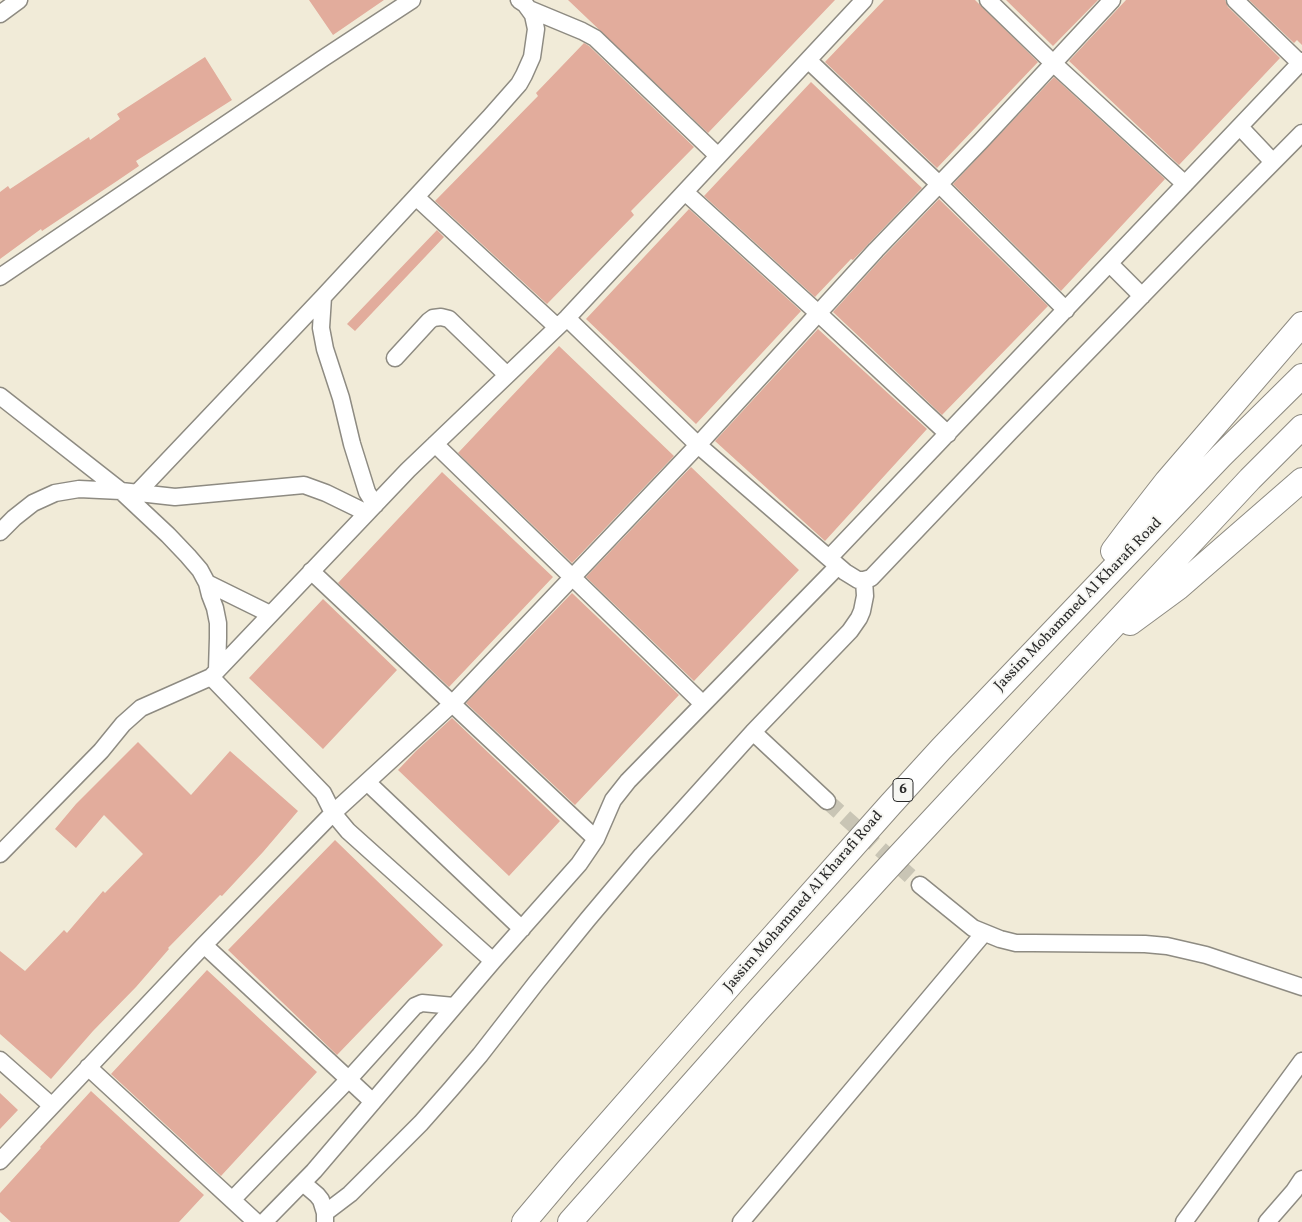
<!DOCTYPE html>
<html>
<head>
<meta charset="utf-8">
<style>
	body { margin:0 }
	canvas { display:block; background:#f1ebd8 }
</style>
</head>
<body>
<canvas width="1302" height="1222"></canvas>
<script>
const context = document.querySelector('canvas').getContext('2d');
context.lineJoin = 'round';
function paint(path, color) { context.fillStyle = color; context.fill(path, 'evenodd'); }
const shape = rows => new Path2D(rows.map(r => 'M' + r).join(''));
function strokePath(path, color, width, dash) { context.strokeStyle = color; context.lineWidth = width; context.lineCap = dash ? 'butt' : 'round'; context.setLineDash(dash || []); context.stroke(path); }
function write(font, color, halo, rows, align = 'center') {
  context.font = font + ' Vollkorn,serif'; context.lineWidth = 4; context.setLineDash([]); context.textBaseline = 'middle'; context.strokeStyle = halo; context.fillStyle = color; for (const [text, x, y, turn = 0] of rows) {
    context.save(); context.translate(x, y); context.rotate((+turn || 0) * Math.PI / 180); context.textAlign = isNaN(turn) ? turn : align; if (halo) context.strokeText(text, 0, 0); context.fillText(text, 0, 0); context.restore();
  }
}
const building = shape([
	[309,0,384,0,333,35],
	[568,0,835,0,708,133],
	[884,0,975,0,1038,62,937,168,825,62],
	[1006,0,1098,0,1053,46],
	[1126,0,1225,0,1228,7,1280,58,1179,165,1069,61],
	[1249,0,1302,0,1302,45,1297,40,1294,43],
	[584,43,589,46,694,147,631,211,634,215,547,304,435,201,538,96,536,93],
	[205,57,232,100,136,161,139,166,117,181,42,231,41,229,0,259,0,192,8,186,10,189,89,137,90,140,120,119,117,114],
	[1054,77,1165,179,1061,291,953,184],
	[811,82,922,188,853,260,851,259,815,297,704,196],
	[939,199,1048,306,942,415,833,312,883,257],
	[689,209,801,311,696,424,586,319],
	[437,230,444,237,355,331,347,324],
	[818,329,927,429,825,541,715,441],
	[559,346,674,456,572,563,458,453],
	[691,467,799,570,694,681,586,577],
	[442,472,553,577,449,687,338,583],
	[572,593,679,695,575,805,466,703],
	[323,599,397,670,323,749,249,678],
	[452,718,560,821,509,876,398,770,416,751],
	[138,742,191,795,230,751,298,811,263,852,222,896,220,895,168,948,169,949,136,987,93,1031,51,1079,0,1034,0,951,25,971,64,930,67,933,103,891,105,893,143,854,104,815,76,848,55,829,76,804],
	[335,840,443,945,337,1055,228,950],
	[207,970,317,1072,221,1176,111,1074],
	[91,1091,204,1195,179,1222,11,1222,0,1212,0,1193,41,1148,40,1147],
	[0,1093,18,1110,0,1129]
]);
const minorTunnel = shape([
	[827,801,920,885]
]);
const minor = shape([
	[988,0,1053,63,1185,184],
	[1235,0,1300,63],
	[529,9,582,31,595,38,718,156],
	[0,14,19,0],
	[808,60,940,185,1066,310],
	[1240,127,1273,162],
	[685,192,818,313,948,434],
	[416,197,557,327],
	[1110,264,1142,296],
	[0,277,322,59,412,0],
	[323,297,321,328,325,349,341,398,352,444,367,492,375,505],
	[567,318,698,445,845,572,858,580,864,580,871,578,1010,432,1197,239,1302,133],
	[395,358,429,321,433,318,441,317,449,319,507,375],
	[0,396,121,491,168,535,188,556,200,570,207,583,270,614],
	[435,444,703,704],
	[137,493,323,297,489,118,519,84,524,75,532,57,536,29,533,15,525,4,519,0],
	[0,532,14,518,33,503,55,493,79,489,121,491,175,497,304,485,326,493,367,513],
	[829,558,1302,61],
	[311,571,596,839],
	[207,583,210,595,215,608,218,623,218,638,217,670],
	[211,677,323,793,333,813,348,831,493,961],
	[753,732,827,801],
	[367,782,522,929],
	[0,854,101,751,123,724,141,708,211,677,408,470,567,318,864,0],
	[920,885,973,928,1000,939,1016,943,1033,943,1145,944,1167,946,1206,955,1302,987],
	[204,945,373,1102],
	[0,1060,52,1106],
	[88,1067,256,1222],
	[0,1161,204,945,333,813,452,704,698,445,876,250,981,141,1112,0],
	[303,1183,317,1195,321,1200,325,1213,325,1222],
	[232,1200,349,1079,415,1006,422,1003,454,1006],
	[325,1213,350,1194,421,1123,451,1089,480,1055,536,983,588,919,642,855,753,732,850,631,859,618,862,611,865,596,864,580],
	[264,1222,314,1171,493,961,579,864,596,839,613,800,628,781,838,566],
	[741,1222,984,933],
	[1184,1222,1302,1061],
	[1267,1222,1294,1191,1302,1179]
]);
const highway = shape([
	[1113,551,1128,531,1167,481,1302,324],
	[1130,623,1179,587,1302,480],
	[524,1222,567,1171,731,984,890,805,941,749,1221,456,1302,376],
	[570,1222,758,1010,884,872,1250,479,1302,427]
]);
const shields = [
	[903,790,20]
];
const shieldNames = [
	["6",903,790]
];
const streetNames = [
	["Jassim Mohammed Al Kharafi Road",1079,605,-46],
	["Jassim Mohammed Al Kharafi Road",804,902,-49]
];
paint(building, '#e2ac9c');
strokePath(minorTunnel, '#c9c5b5', 16, [16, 8]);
strokePath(minor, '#8e8b82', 19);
strokePath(highway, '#8e8b82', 26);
strokePath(minor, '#fff', 16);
strokePath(highway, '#fff', 24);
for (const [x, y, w] of shields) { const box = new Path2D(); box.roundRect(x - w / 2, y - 11.5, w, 23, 4); context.fillStyle = '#f6f6f2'; context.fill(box); strokePath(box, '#2b2b2b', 1); }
write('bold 14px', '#2b2b2b', null, shieldNames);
write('15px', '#2b2b2b', '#f6f6f2', streetNames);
</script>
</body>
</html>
